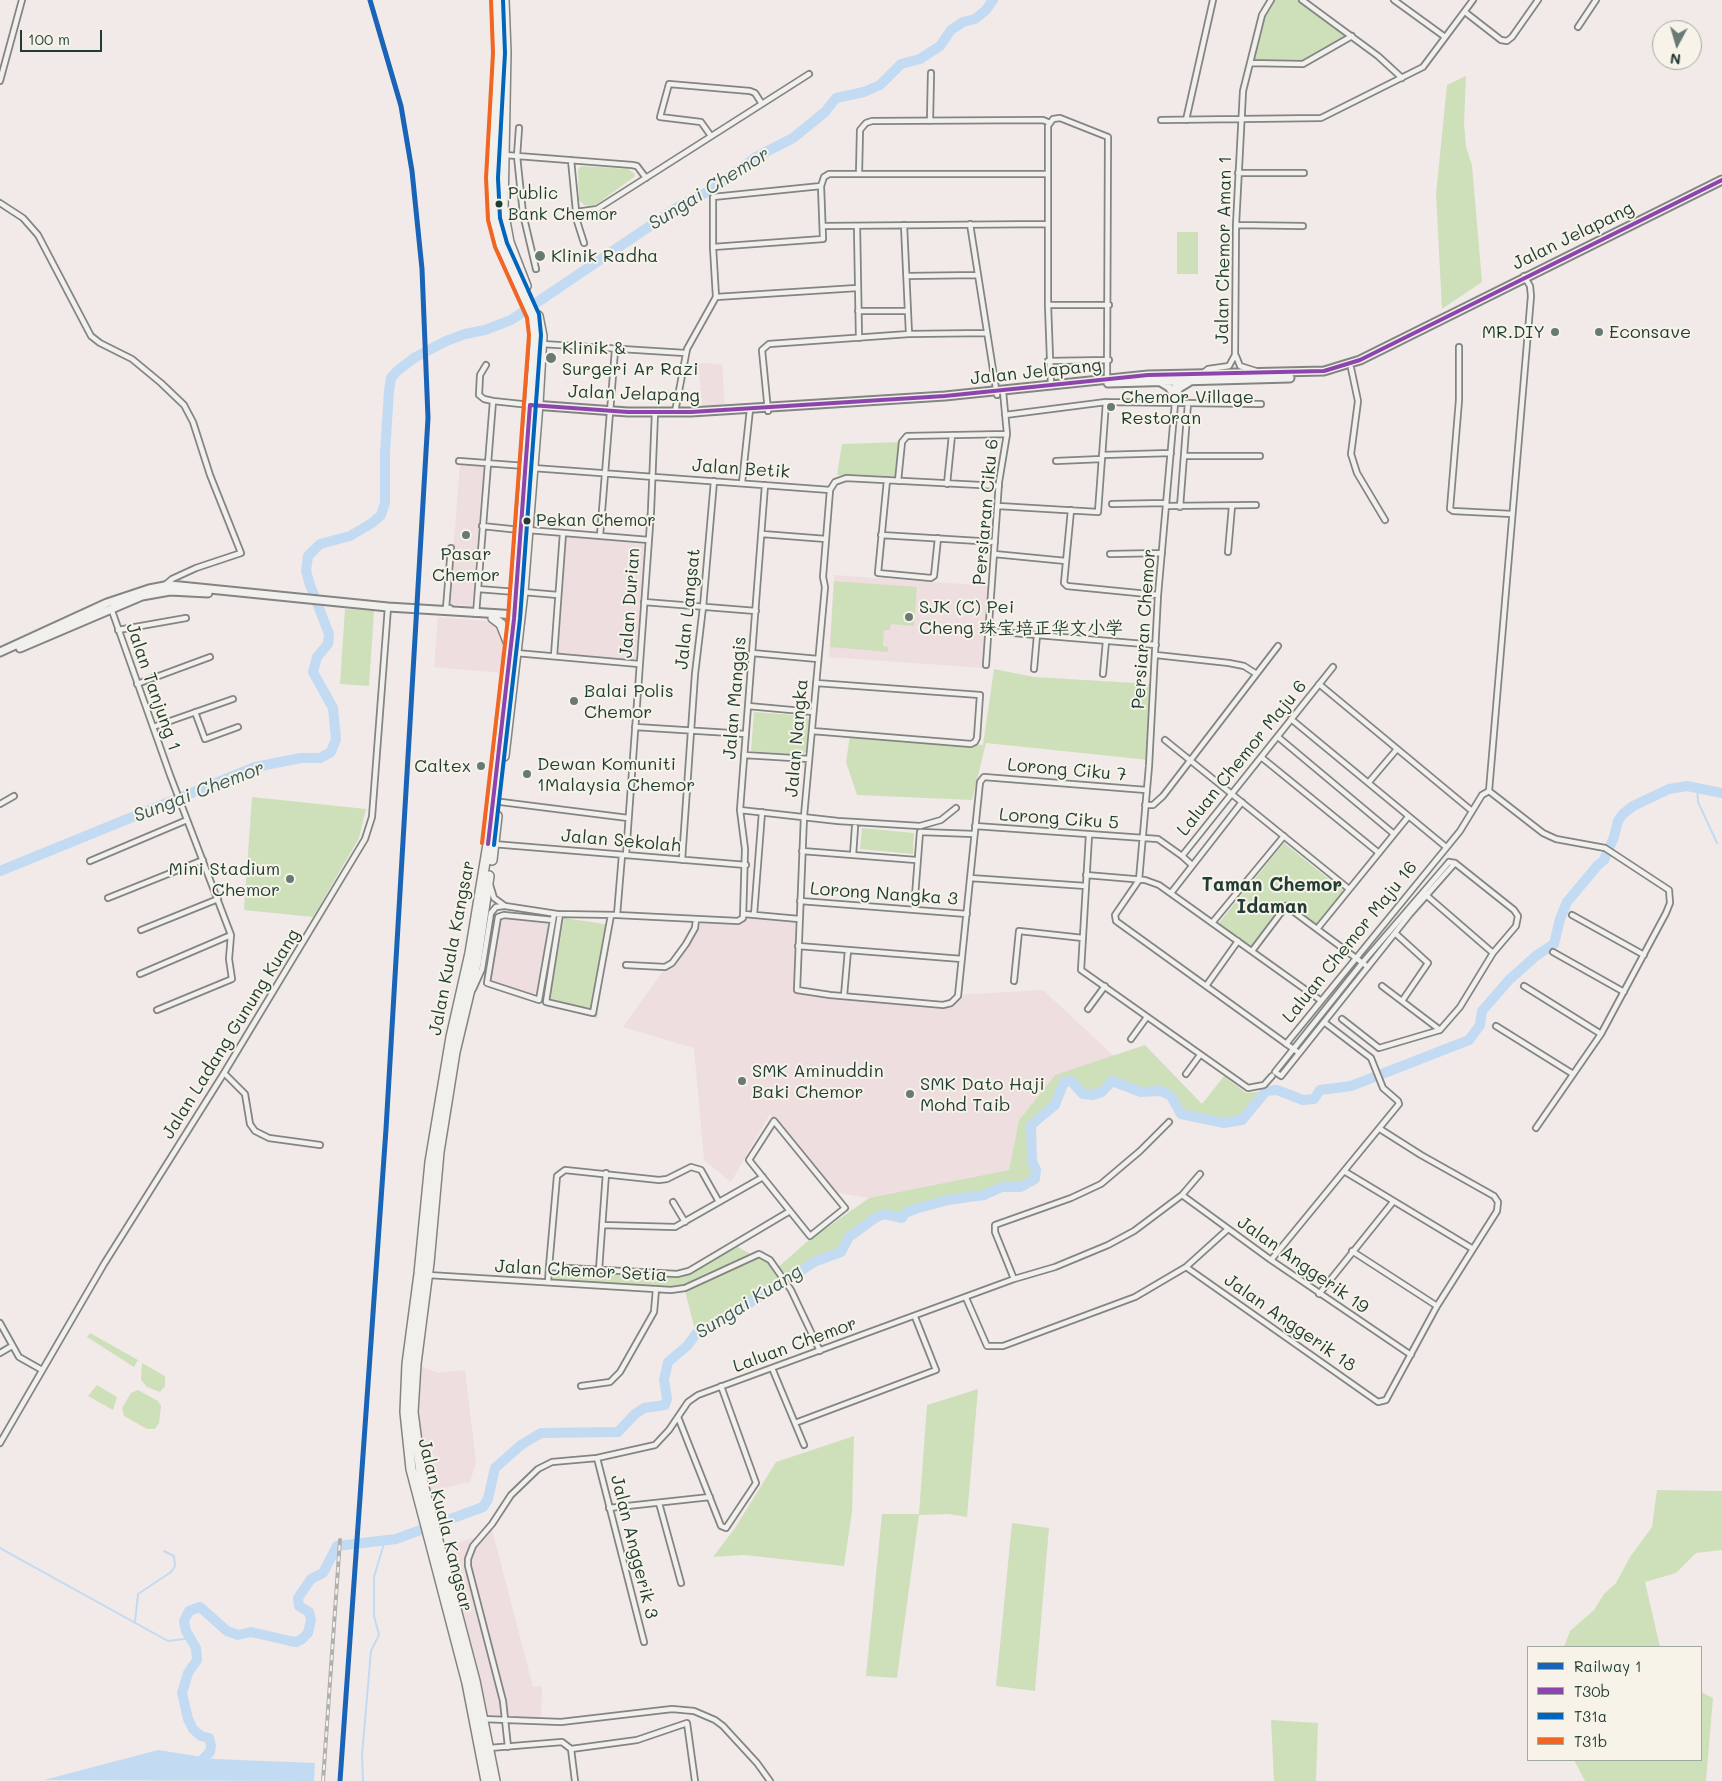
<!DOCTYPE html>
<html>
<head>
<meta charset="utf-8">
<style>
	body { margin:0 }
	#map { position:relative; width:1722px; height:1781px; overflow:hidden; background:#f1eae8; font-family:Mali,sans-serif }
	canvas { display:block }
	.legend { position:absolute; left:1527px; top:1646px; width:175px; height:115px; box-sizing:border-box; background:#f7f3e8; border:1px solid #a1aaa0; margin:0; padding:6px 9px; list-style:none; font-size:15px; color:#1f3d34 }
	.legend li { display:flex; align-items:center; gap:10px; height:25px }
	.legend b { width:25px; border:1px solid #a1aaa0 }
	.north { position:absolute; left:1652px; top:20px; width:50px; height:50px; box-sizing:border-box; background:#f7f3e8; border:1px solid #a1aaa0; border-radius:50%; rotate:186deg; font-size:14px; font-weight:700; line-height:20px; text-align:center; color:#1f3d34 }
	.north::after { content:''; display:block; margin:auto; width:18px; height:22px; background:#687a73; clip-path:polygon(50% 0,100% 100%,50% 72%,0 100%) }
	.scale { position:absolute; left:20px; top:30px; width:82px; height:22px; box-sizing:border-box; border:2px solid #1f3d34; border-top:0; padding-left:6px; font-size:15px; line-height:18px; white-space:nowrap; color:#1f3d34; -webkit-text-stroke:4px #f7f3e8; paint-order:stroke }
</style>
</head>
<body>
<div id="map">
<canvas width="1722" height="1781"></canvas>
<ul class="legend">
<li><b style="height:6px;background:#1964b7"></b>Railway 1</li>
<li><b style="height:6px;background:#8e44ad"></b>T30b</li>
<li><b style="height:6px;background:#0065bd"></b>T31a</li>
<li><b style="height:6px;background:#f26522"></b>T31b</li>
</ul>
<div class="north">N</div>
<div class="scale">100 m</div>
</div>
<script>
const context = document.querySelector('canvas').getContext('2d');
context.lineJoin = 'round';
function paint(path, color) { context.fillStyle = color; context.fill(path, 'evenodd'); }
const shape = rows => new Path2D(rows.map(r => 'M' + r).join(''));
function strokePath(path, color, width, dash) { context.strokeStyle = color; context.lineWidth = width; context.lineCap = dash ? 'butt' : 'round'; context.setLineDash(dash || []); context.stroke(path); }
function write(font, color, halo, rows, align = 'center') {
  context.font = font + ' Mali,"LXGW WenKai TC",sans-serif'; context.lineWidth = 4; context.setLineDash([]); context.textBaseline = 'middle'; context.strokeStyle = halo; context.fillStyle = color; for (const [text, x, y, turn = 0] of rows) {
    context.save(); context.translate(x, y); context.rotate((+turn || 0) * Math.PI / 180); context.textAlign = isNaN(turn) ? turn : align; if (halo) context.strokeText(text, 0, 0); context.fillText(text, 0, 0); context.restore();
  }
}
const built = shape([
	[698,363,722,364,725,408,703,409],
	[460,464,484,466,472,606,449,604],
	[563,533,649,540,638,666,553,659],
	[834,575,989,586,984,668,829,657],
	[438,617,498,622,503,642,501,673,434,667],
	[498,912,564,918,549,1004,483,985,495,915],
	[744,914,799,919,797,990,936,1006,957,995,1043,990,1114,1056,1055,1075,1019,1120,1009,1170,869,1198,834,1192,770,1114,731,1182,704,1160,694,1048,623,1027,701,918,738,921],
	[416,1364,438,1373,465,1370,476,1463,470,1482,425,1492,417,1454],
	[490,1522,533,1687,542,1686,541,1722,483,1719,441,1547,481,1536]
]);
const green = shape([
	[1270,0,1299,0,1350,38,1303,64,1249,63,1262,11],
	[1466,76,1464,123,1466,147,1472,165,1482,282,1442,309,1436,194,1447,85],
	[581,166,628,169,635,174,634,177,597,204,590,206,584,205,579,200,578,170],
	[1177,232,1198,232,1198,274,1177,274],
	[900,442,895,477,837,475,842,444],
	[834,581,917,587,914,626,891,624,890,630,884,630,883,646,888,647,888,652,830,647],
	[345,609,374,611,369,686,340,684],
	[994,669,1034,677,1153,684,1149,760,986,743,972,800,857,795,846,762,850,735,983,745],
	[754,712,806,716,809,720,806,752,802,755,751,751],
	[252,797,366,809,359,838,313,917,244,910],
	[862,828,914,833,913,854,860,849],
	[1284,843,1345,892,1317,926,1287,904,1251,949,1218,924],
	[564,918,611,925,597,1018,549,1004],
	[1145,1045,1202,1104,1224,1076,1246,1093,1266,1091,1242,1120,1224,1123,1181,1114,1171,1096,1161,1091,1141,1092,1112,1081,1102,1092,1093,1095,1083,1094,1071,1081,1064,1082,1055,1105,1031,1125,1032,1161,1036,1170,1035,1179,1021,1187,1002,1187,984,1195,948,1200,915,1209,905,1213,902,1218,884,1214,849,1237,841,1252,816,1261,732,1314,696,1334,684,1287,548,1281,557,1270,677,1276,701,1267,736,1246,777,1268,808,1241,869,1198,1009,1170,1019,1120,1055,1075],
	[90,1333,138,1360,134,1367,87,1337],
	[142,1363,165,1376,165,1386,160,1392,147,1387,141,1380],
	[97,1385,117,1397,113,1410,88,1396],
	[978,1389,967,1517,948,1514,919,1515,897,1678,866,1676,882,1514,919,1514,927,1405],
	[138,1390,158,1401,161,1406,159,1423,155,1429,147,1429,124,1416,122,1408,131,1393],
	[854,1436,852,1512,844,1566,744,1555,713,1557,735,1528,776,1462],
	[1657,1490,1722,1491,1722,1550,1696,1553,1676,1573,1645,1582,1660,1647,1564,1647,1570,1631,1594,1610,1604,1594,1616,1583,1630,1557,1652,1527],
	[1012,1523,1049,1528,1035,1691,996,1686],
	[1701,1692,1713,1698,1706,1781,1585,1781,1574,1760,1701,1760],
	[1271,1720,1318,1723,1316,1781,1274,1781]
]);
const water = shape([
	[158,1750,215,1759,315,1763,314,1781,44,1780]
]);
const stream = shape([
	[1697,787,1698,802,1717,843],
	[0,1548,168,1641,192,1638],
	[135,1622,138,1594,171,1572,175,1566,174,1556,164,1551],
	[363,1781,362,1755,371,1651,379,1635,374,1616,374,1577,385,1540]
]);
const river = shape([
	[0,871,255,767,301,758,320,758,331,752,336,739,333,708,313,672,317,657,328,644,329,634,310,585,306,571,308,556,320,544,350,536,372,523,381,515,385,503,385,453,389,391,391,378,396,372,414,358,446,341,465,334,485,330,511,320,681,205,713,189,756,157,793,138,825,112,836,98,864,92,880,85,901,64,920,59,940,46,951,30,963,22,975,19,986,10,993,0],
	[197,1765,210,1752,211,1746,209,1738,201,1736,193,1729,188,1719,182,1693,188,1673,197,1660,196,1648,186,1631,184,1621,189,1611,200,1607,227,1631,238,1635,251,1632,290,1641,296,1642,302,1639,308,1633,311,1620,309,1612,299,1606,298,1598,311,1579,323,1573,337,1546,396,1539,483,1507,488,1499,495,1468,521,1445,541,1433,618,1432,635,1414,644,1408,665,1405,667,1399,664,1380,668,1362,687,1346,696,1334,732,1314,816,1261,841,1252,849,1237,875,1218,884,1214,902,1218,905,1213,915,1209,948,1200,984,1195,1002,1187,1021,1187,1035,1179,1036,1170,1032,1161,1031,1125,1055,1105,1064,1082,1071,1081,1083,1094,1093,1095,1102,1092,1112,1081,1141,1092,1161,1091,1171,1096,1181,1114,1224,1123,1242,1120,1266,1091,1277,1090,1303,1100,1314,1099,1320,1090,1351,1086,1469,1040,1480,1025,1482,1011,1509,980,1537,955,1554,944,1560,919,1567,902,1598,865,1604,860,1614,837,1618,821,1623,814,1633,806,1669,789,1687,786,1722,793]
]);
const street = shape([
	[1302,0,1378,56,1402,78],
	[1394,0,1445,37],
	[1465,12,1501,40,1507,41,1512,37,1538,0],
	[1578,27,1596,0],
	[1250,63,1303,64,1352,36],
	[0,81,22,0],
	[1161,120,1321,118,1423,67,1473,0],
	[1186,120,1213,0],
	[930,121,931,73],
	[519,128,517,156,523,214,536,269],
	[711,136,701,122,660,117,669,84,750,91,755,93,762,104],
	[505,155,632,165,637,166,646,178],
	[571,160,577,221,584,243],
	[1238,173,1304,173],
	[859,174,860,130,866,123,872,121,1043,120,1050,123],
	[0,203,23,218,38,235,91,336,100,343,132,359,161,383,184,405,193,422,210,475,241,553,196,568,172,579,165,585],
	[576,212,597,209,809,74],
	[970,224,997,395],
	[904,225,909,334],
	[1236,225,1303,226],
	[824,226,1048,224],
	[857,226,859,338],
	[713,247,823,239,821,186,824,177,829,174,1047,174],
	[907,276,978,275],
	[716,297,857,288],
	[1048,305,1109,305],
	[858,311,908,311],
	[542,344,685,353],
	[1459,347,1459,400,1450,509,1453,511,1512,514],
	[1236,356,1240,366,1256,371],
	[1048,361,1109,360],
	[486,365,480,375,479,395,484,399,493,401,530,405],
	[1351,368,1358,401,1351,454,1357,473,1385,520],
	[1203,373,1208,369,1229,366,1235,355,1236,225,1243,91,1262,15,1271,0],
	[1175,380,1175,403,1158,595,1149,766,1139,880,1115,915,1116,921,1299,1053],
	[1051,385,1048,305,1048,126,1053,119,1060,118,1108,137,1107,379],
	[768,411,762,350,769,344,909,334,987,333],
	[675,412,687,349,716,297,713,247,713,197,821,186],
	[1005,415,1106,402,1261,404],
	[1102,455,1171,453],
	[1184,456,1260,456],
	[459,461,525,466],
	[1056,461,1102,459],
	[533,468,830,490],
	[887,480,878,573,931,578,934,576,938,538],
	[898,481,902,442,907,436,1007,434],
	[742,483,750,409],
	[947,484,952,435],
	[999,486,846,478,835,482,830,490,823,577,825,587,804,816,797,990,830,995,943,1005,951,1003,958,996,980,782,984,777,1146,790],
	[1112,504,1166,503],
	[998,506,1098,512,1106,402],
	[1166,506,1256,505],
	[1180,507,1188,403],
	[1071,510,1064,583,1067,586,1158,595],
	[482,526,520,530],
	[528,530,649,540],
	[762,534,826,539],
	[881,535,995,542],
	[600,536,615,350],
	[1228,552,1232,506],
	[994,554,1066,561],
	[1110,554,1162,553],
	[478,589,516,592],
	[523,592,558,595],
	[644,602,756,611],
	[111,608,170,775,231,935,229,959,232,979,157,1010],
	[450,608,446,608,451,548],
	[476,614,493,401],
	[118,630,186,618],
	[989,631,1156,645],
	[516,653,639,664],
	[752,653,818,659],
	[1156,655,1229,663,1244,666,1255,673],
	[554,656,563,533],
	[986,665,999,482,1007,434,1003,391],
	[1034,669,1037,635],
	[1103,674,1106,641],
	[137,684,210,657],
	[1319,684,1472,811],
	[748,706,813,712],
	[195,712,205,739,238,727],
	[1291,719,1446,847],
	[153,727,233,699],
	[635,727,746,734],
	[812,731,971,744,975,742,977,738,980,695,816,683],
	[1278,737,1394,834],
	[1165,740,1349,889],
	[744,755,809,759],
	[1261,757,1379,853],
	[1369,782,1397,749],
	[1489,791,1543,833,1556,839,1605,848,1669,890,1670,903,1666,913,1601,1034,1536,1128],
	[493,801,628,818],
	[0,804,14,796],
	[1145,805,1153,805,1163,796,1278,646],
	[740,810,838,821,920,826,941,820,956,808],
	[975,826,1158,839,1182,856],
	[1089,835,1081,970,1248,1088,1264,1085,1272,1076],
	[493,844,746,865],
	[802,851,916,860],
	[626,855,651,511,655,412],
	[853,855,855,827],
	[682,860,695,674,703,607,714,481],
	[90,861,187,820],
	[1449,862,1455,863,1410,914,1281,1076,1275,1072,1363,962,1449,862],
	[1192,865,1182,856,1333,667],
	[1086,875,1145,880,1159,885,1320,1000],
	[970,878,1086,886],
	[490,885,494,898,505,906,557,914,617,915,738,921,743,918,745,849,740,810,765,485],
	[1171,893,1242,802],
	[1426,895,1493,953],
	[108,898,203,860],
	[800,901,967,914],
	[914,909,920,832,974,834],
	[560,914,546,1002,593,1013,611,915],
	[744,914,799,919],
	[617,915,622,855],
	[754,915,762,812],
	[1572,915,1644,955],
	[553,920,504,915,498,917,487,983,539,1000,553,920,554,914],
	[1212,923,1284,836],
	[1317,929,1408,817],
	[141,930,218,899],
	[1395,933,1428,963,1402,1001],
	[798,946,962,959],
	[1252,951,1286,906,1368,967],
	[1553,952,1624,992],
	[626,965,665,967,672,963,686,944,695,928,696,919],
	[140,974,231,935],
	[1014,981,1019,931,1083,938],
	[1206,986,1238,941],
	[1382,986,1440,1030],
	[1524,986,1601,1034],
	[473,989,482,969,491,913,496,907,504,906],
	[844,996,848,950],
	[1088,1009,1105,986],
	[1342,1019,1379,1048,1440,1030,1460,1007,1493,953,1516,926,1518,916,1514,910,1455,863],
	[1496,1026,1573,1074],
	[1131,1039,1147,1017],
	[1286,1044,1460,831,1482,795,1489,791,1531,296,1530,286,1524,276],
	[224,1073,245,1094,250,1124,255,1131,269,1138,320,1145],
	[1186,1074,1200,1055],
	[774,1121,845,1208,810,1236,749,1160,774,1121],
	[1344,1171,1473,1249],
	[1182,1195,1271,1260,1411,1355],
	[673,1202,685,1222],
	[602,1225,675,1227,763,1177],
	[1352,1251,1437,1306],
	[1271,1260,1399,1104,1398,1101,1383,1088,1371,1058,1324,1022],
	[549,1267,557,1176,565,1170,659,1180,667,1179,691,1167,701,1170,719,1202],
	[1186,1267,1378,1402,1386,1400,1437,1306,1497,1211,1498,1202,1494,1196,1421,1155,1380,1129],
	[599,1270,606,1173],
	[428,1275,671,1290,685,1288,759,1254,770,1260,791,1290,820,1351],
	[1014,1279,995,1232,995,1225,1071,1198,1101,1184,1140,1151,1169,1122],
	[548,1282,549,1267,677,1274,689,1271,790,1211],
	[1319,1294,1393,1202],
	[966,1298,987,1346,1003,1346,1135,1297,1186,1267,1228,1229],
	[0,1323,19,1357,42,1370],
	[0,1353,12,1346],
	[772,1368,804,1445],
	[581,1386,610,1382,620,1372,654,1312,656,1289],
	[678,1417,721,1526,726,1528,756,1483,721,1386],
	[795,1423,936,1370,915,1317],
	[0,1443,104,1264,224,1073,365,839,372,817,388,607],
	[597,1458,644,1642],
	[659,1503,681,1583],
	[609,1508,710,1497],
	[482,1719,561,1722,672,1709,694,1711,715,1720,723,1726,757,1763,770,1781],
	[508,1747,503,1701,468,1566,468,1559,473,1546,492,1524,511,1495,538,1469,552,1462,597,1458,655,1445,669,1430,688,1402,698,1395,1014,1279,1055,1267,1108,1245,1134,1231,1182,1195,1200,1174],
	[489,1748,562,1742,571,1749],
	[571,1749,637,1740,687,1723,695,1781],
	[571,1749,575,1781]
]);
const primary = shape([
	[1159,381,1169,387,1175,396],
	[1108,383,1290,378],
	[1175,396,1179,388,1189,382],
	[533,405,628,412,691,412,945,396,1148,375,1324,371,1360,360,1722,180],
	[20,648,142,596,170,591,208,593],
	[0,652,107,603,149,589,170,585,388,607,518,615]
]);
const highway = shape([
	[504,0,506,52,503,210,509,242,526,286],
	[493,618,501,624,509,644],
	[504,756,523,592,538,404,542,336,538,316],
	[492,860,497,816],
	[489,876,476,964,455,1052,439,1152,429,1263,416,1364,413,1412,422,1480,475,1681,495,1781],
	[486,1781,467,1683,411,1469,405,1412,407,1364,419,1274,430,1162,451,1037,470,953,488,844,514,619,535,344,533,316,501,245,494,219,492,178,499,53,497,0]
]);
const rail = shape([
	[323,1781,340,1540]
]);
const bus1 = shape([
	[488,844,514,619,530,405,628,412,691,412,945,396,1148,375,1324,371,1360,360,1722,180]
]);
const bus2 = shape([
	[494,845,520,619,541,335,539,314,507,243,500,218,498,178,505,53,503,0]
]);
const bus3 = shape([
	[482,843,508,618,529,335,527,318,495,247,488,220,486,178,493,53,491,0]
]);
const rail1 = shape([
	[340,1781,386,1129,428,418,422,269,412,171,401,106,370,0]
]);
const markers = [
	[499,204,4.5,"#1f3d34"],
	[540,256,6,"#687a73"],
	[1555,332,5,"#687a73"],
	[1599,332,5,"#687a73"],
	[551,358,6,"#687a73"],
	[1111,407,5,"#687a73"],
	[527,521,4.5,"#1f3d34"],
	[466,535,5,"#687a73"],
	[909,617,5,"#687a73"],
	[574,701,5,"#687a73"],
	[481,766,5,"#687a73"],
	[527,774,5,"#687a73"],
	[290,879,5,"#687a73"],
	[742,1081,5,"#687a73"],
	[910,1094,5,"#687a73"]
];
const busNames = [
	["Public",508,194],
	["Bank Chemor",508,215],
	["Pekan Chemor",536,521]
];
const streetNames = [
	["Jalan Jelapang",1573,236,-26],
	["Jalan Chemor Aman 1",1224,250,-89],
	["Jalan Jelapang",1036,372,-6],
	["Jalan Jelapang",634,394,2],
	["Jalan Betik",741,469,4],
	["Persiaran Ciku 6",986,512,-85],
	["Jalan Durian",630,603,-86],
	["Jalan Langsat",688,609,-84],
	["Persiaran Chemor",1144,629,-86],
	["Jalan Tanjung 1",153,687,71],
	["Jalan Manggis",735,698,-85],
	["Jalan Nangka",797,738,-85],
	["Laluan Chemor Maju 6",1242,758,-51],
	["Lorong Ciku 7",1067,770,5],
	["Lorong Ciku 5",1059,819,4],
	["Jalan Sekolah",621,841,5],
	["Lorong Nangka 3",884,894,4],
	["Laluan Chemor Maju 16",1350,942,-51],
	["Jalan Kuala Kangsar",452,948,-79],
	["Jalan Ladang Gunung Kuang",231,1034,-58],
	["Jalan Anggerik 19",1303,1265,35],
	["Jalan Chemor Setia",581,1271,3],
	["Jalan Anggerik 18",1290,1323,35],
	["Laluan Chemor",795,1345,-20],
	["Jalan Kuala Kangsar",445,1525,76],
	["Jalan Anggerik 3",634,1547,76]
];
const poiNames = [
	["Klinik Radha",551,256],
	["MR.DIY",1545,332,"right"],
	["Econsave",1609,332],
	["Klinik &",562,348],
	["Surgeri Ar Razi",562,369],
	["Chemor Village",1121,397],
	["Restoran",1121,418],
	["Pasar",466,554,"center"],
	["Chemor",466,575,"center"],
	["SJK (C) Pei",919,607],
	["Cheng 珠宝培正华文小学",919,628],
	["Balai Polis",584,691],
	["Chemor",584,712],
	["Dewan Komuniti",537,764],
	["1Malaysia Chemor",537,785],
	["Caltex",471,766,"right"],
	["Mini Stadium",280,869,"right"],
	["Chemor",280,890,"right"],
	["SMK Aminuddin",752,1071],
	["Baki Chemor",752,1092],
	["SMK Dato Haji",920,1084],
	["Mohd Taib",920,1105]
];
const waterNames = [
	["Sungai Chemor",709,189,-32],
	["Sungai Chemor",199,792,-21],
	["Sungai Kuang",749,1302,-32]
];
const neighbourhoodNames = [
	["Taman Chemor",1272,885],
	["Idaman",1272,907]
];
paint(built, '#eedee0');
paint(green, '#cee0ba');
paint(water, '#c3daf3');
strokePath(stream, '#c3daf3', 2);
strokePath(river, '#c3daf3', 10);
strokePath(street, '#838583', 8);
strokePath(primary, '#838583', 11);
strokePath(highway, '#838583', 12);
strokePath(street, '#f2f0ec', 4.5);
strokePath(primary, '#f2f0ec', 7);
strokePath(highway, '#f2f0ec', 9);
strokePath(rail, '#b0b1ad', 4);
strokePath(rail, '#f7f3e8', 2, [5.5]);
strokePath(bus1, '#8e44ad', 4);
strokePath(bus2, '#0065bd', 4);
strokePath(bus3, '#f26522', 4);
strokePath(rail1, '#1964b7', 5);
for (const [x, y, r, color] of markers) { const dot = new Path2D(); dot.arc(x, y, r, 0, 2 * Math.PI); context.fillStyle = color; context.fill(dot); strokePath(dot, '#f7f3e8', 2); }
write('17px', '#1f3d34', '#f7f3e8', busNames, 'left');
write('18px', '#1f3d34', '#f7f3e8', streetNames);
write('18px', '#1f3d34', '#f7f3e8', poiNames, 'left');
write('italic 19px', '#3c5b5b', '#f7f3e8', waterNames);
write('bold 19px', '#1f3d34', '#f7f3e8', neighbourhoodNames);
</script>
</body>
</html>
